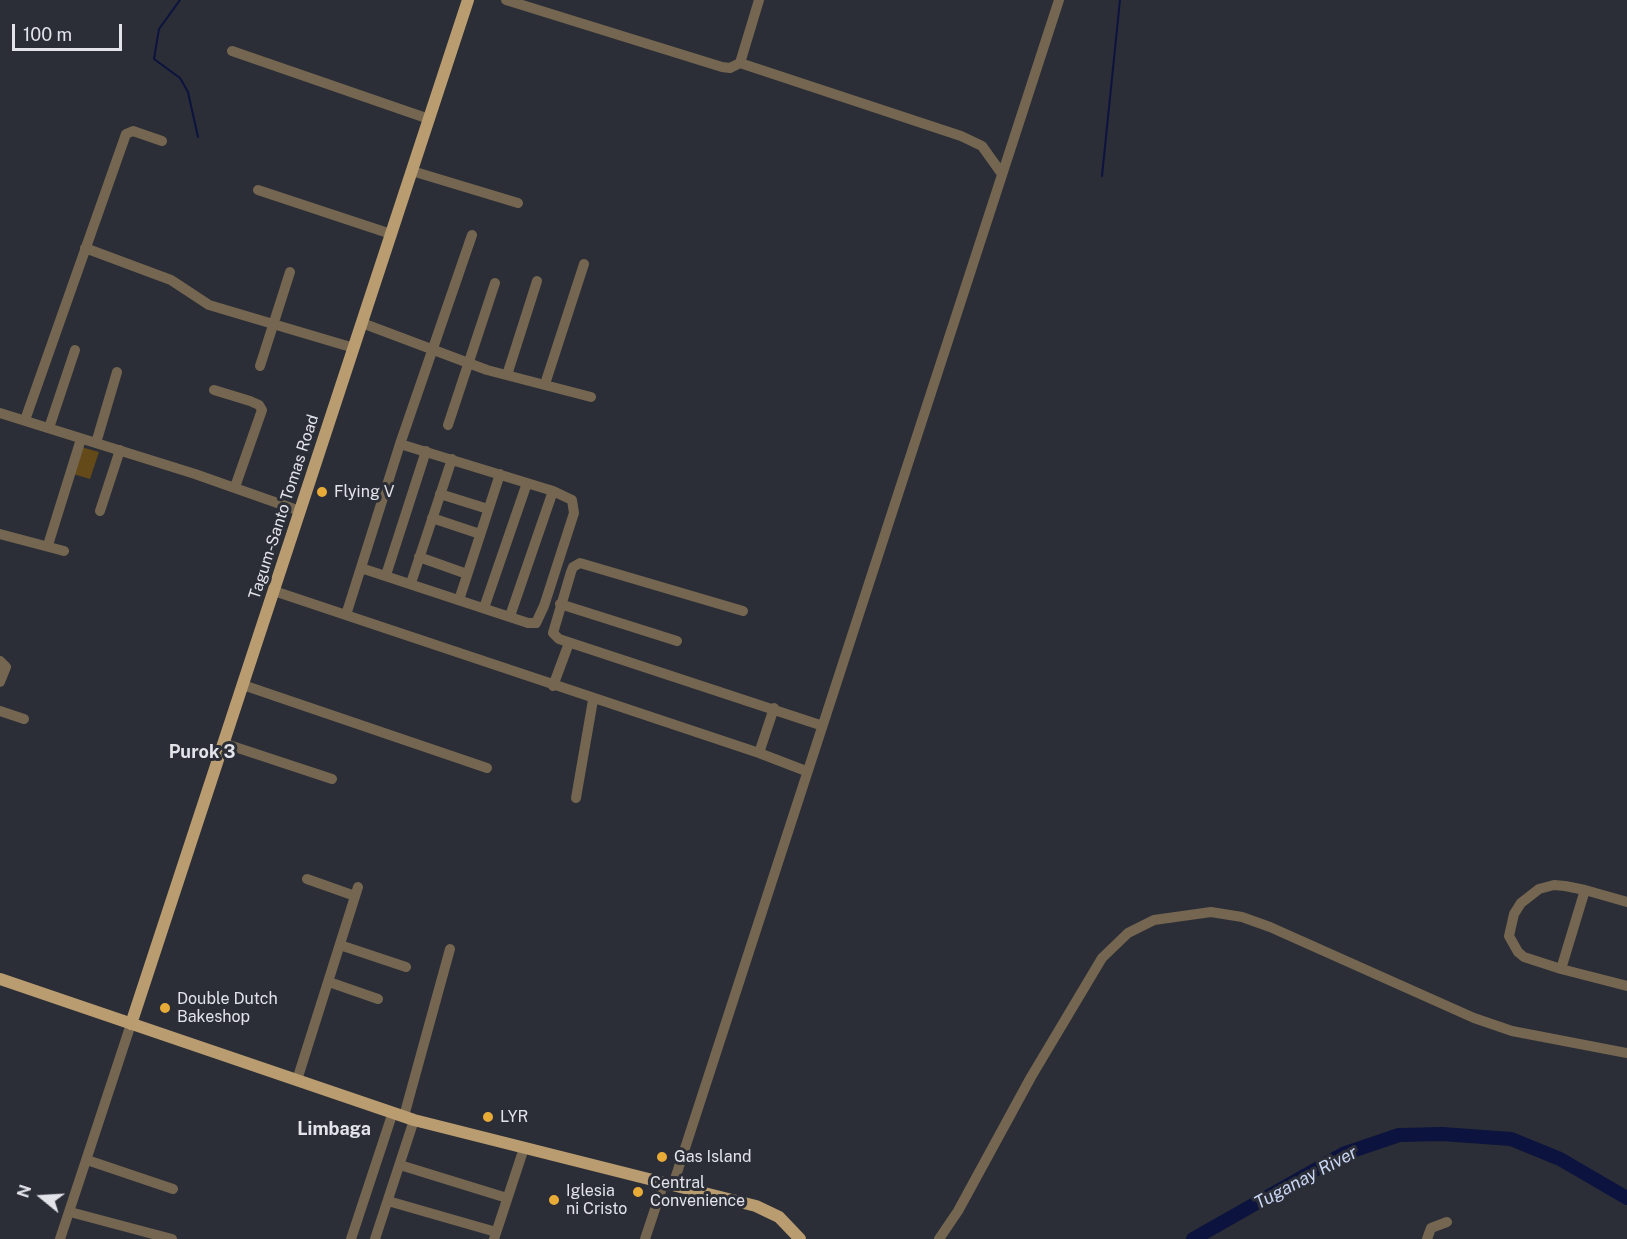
<!DOCTYPE html>
<html>
<head>
<meta charset="utf-8">
<style>
	body { margin:0 }
	#map { position:relative; width:1627px; height:1239px; overflow:hidden; background:#2b2e36; font-family:"Public Sans",sans-serif }
	canvas { display:block }
	.north { position:absolute; left:12px; top:1167px; width:60px; height:60px; -webkit-text-stroke:4px #2b2e36; paint-order:stroke; rotate:288deg; font-size:16px; font-weight:700; line-height:24px; text-align:center; color:#e2e4ea }
	.north::after { content:''; display:block; margin:auto; width:21px; height:27px; background:#e2e4ea; clip-path:polygon(50% 0,100% 100%,50% 72%,0 100%) }
	.scale { position:absolute; left:12px; top:24px; width:110px; height:27px; box-sizing:border-box; border:3px solid #e2e4ea; border-top:0; padding-left:8px; font-size:18px; line-height:21px; white-space:nowrap; color:#e2e4ea; -webkit-text-stroke:4px #2b2e36; paint-order:stroke }
</style>
</head>
<body>
<div id="map">
<canvas width="1627" height="1239"></canvas>
<div class="north">N</div>
<div class="scale">100 m</div>
</div>
<script>
const context = document.querySelector('canvas').getContext('2d');
context.lineJoin = 'round';
function paint(path, color) { context.fillStyle = color; context.fill(path, 'evenodd'); }
const shape = rows => new Path2D(rows.map(r => 'M' + r).join(''));
function strokePath(path, color, width, dash) { context.strokeStyle = color; context.lineWidth = width; context.lineCap = dash ? 'butt' : 'round'; context.setLineDash(dash || []); context.stroke(path); }
function write(font, color, halo, rows, align = 'center') {
  context.font = font + ' "Public Sans",sans-serif'; context.lineWidth = 6; context.setLineDash([]); context.textBaseline = 'middle'; context.strokeStyle = halo; context.fillStyle = color; for (const [text, x, y, turn = 0] of rows) {
    context.save(); context.translate(x, y); context.rotate((+turn || 0) * Math.PI / 180); context.textAlign = isNaN(turn) ? turn : align; if (halo) context.strokeText(text, 0, 0); context.fillText(text, 0, 0); context.restore();
  }
}
const green = shape([
	[81,447,99,452,90,479,73,474]
]);
const stream = shape([
	[180,0,159,29,154,59,180,78,188,92,198,137],
	[1102,176,1120,0]
]);
const river = shape([
	[1193,1239,1343,1154,1399,1135,1442,1134,1511,1139,1560,1159,1627,1198]
]);
const minor = shape([
	[506,0,722,67,730,68,740,63,961,136,982,146,1002,174],
	[232,51,429,119],
	[740,63,759,0],
	[412,171,518,203],
	[258,190,391,234],
	[85,248,171,280,209,305,354,348],
	[362,323,487,370,591,397],
	[260,366,290,272],
	[507,375,537,281],
	[545,384,584,264],
	[214,390,250,401,259,405,262,410,235,487],
	[0,413,195,474,300,511],
	[25,420,126,134,133,131,162,141],
	[448,425,495,283],
	[49,428,75,350],
	[96,443,117,372],
	[440,494,488,509],
	[100,511,120,450],
	[432,518,480,534],
	[0,534,64,551],
	[48,545,81,439],
	[419,557,467,574],
	[361,568,528,623,536,623,544,606,574,513,572,500,553,491,400,444],
	[386,575,426,451],
	[411,583,452,459],
	[274,591,759,753,806,771],
	[459,600,500,474],
	[560,604,677,641],
	[484,608,527,483],
	[743,611,580,563,573,567,571,572,553,633,559,639,820,725],
	[346,615,400,444,472,235],
	[510,616,553,491],
	[0,661,6,667,0,682],
	[243,685,487,768],
	[553,686,569,643],
	[0,711,24,719],
	[223,743,332,779],
	[759,753,774,708],
	[576,798,593,700],
	[307,879,355,896],
	[1585,890,1561,969,1524,957,1518,952,1509,936,1514,914,1521,903,1539,889,1554,885,1565,886,1585,890,1627,902],
	[340,945,406,967],
	[1561,969,1627,986],
	[329,982,378,999],
	[297,1080,358,887],
	[404,1116,450,949],
	[87,1160,173,1189],
	[400,1165,507,1198],
	[673,1185,1059,0],
	[388,1201,496,1232],
	[70,1212,172,1239],
	[60,1239,131,1024],
	[351,1239,393,1112],
	[375,1239,414,1120],
	[494,1239,524,1148],
	[645,1239,664,1182],
	[939,1239,958,1211,1031,1077,1102,958,1128,933,1154,920,1211,912,1242,917,1270,927,1474,1018,1512,1031,1627,1053],
	[1427,1239,1431,1228,1447,1222]
]);
const major = shape([
	[0,979,414,1120,756,1206,779,1217,800,1239],
	[131,1024,468,0]
]);
const markers = [
	[322,492,6,"#e8ab37"],
	[165,1008,6,"#e8ab37"],
	[488,1117,6,"#e8ab37"],
	[662,1157,6,"#e8ab37"],
	[638,1192,6,"#e8ab37"],
	[554,1200,6,"#e8ab37"]
];
const poiNames = [
	["Flying V",334,492],
	["Double Dutch",177,999],
	["Bakeshop",177,1017],
	["LYR",500,1117],
	["Gas Island",674,1157],
	["Central",650,1183],
	["Convenience",650,1201],
	["Iglesia",566,1191],
	["ni Cristo",566,1209]
];
const streetNames = [
	["Tagum-Santo Tomas Road",284,507,-72]
];
const neighbourhoodNames = [
	["Purok 3",202,752],
	["Limbaga",334,1129]
];
const waterNames = [
	["Tuganay River",1306,1178,-28]
];
paint(green, '#644919');
strokePath(stream, '#0b133e', 2);
strokePath(river, '#0b133e', 14);
strokePath(minor, '#746650', 10);
strokePath(major, '#b99c6f', 12);
for (const [x, y, r, color] of markers) { const dot = new Path2D(); dot.arc(x, y, r, 0, 2 * Math.PI); context.fillStyle = color; context.fill(dot); strokePath(dot, '#2b2e36', 2); }
write('16px', '#e2e4ea', '#2b2e36', poiNames, 'left');
write('16px', '#e2e4ea', '#2b2e36', streetNames);
write('bold 18px', '#e2e4ea', '#2b2e36', neighbourhoodNames);
write('italic 18px', '#c9d5f4', '#2b2e36', waterNames);
</script>
</body>
</html>
